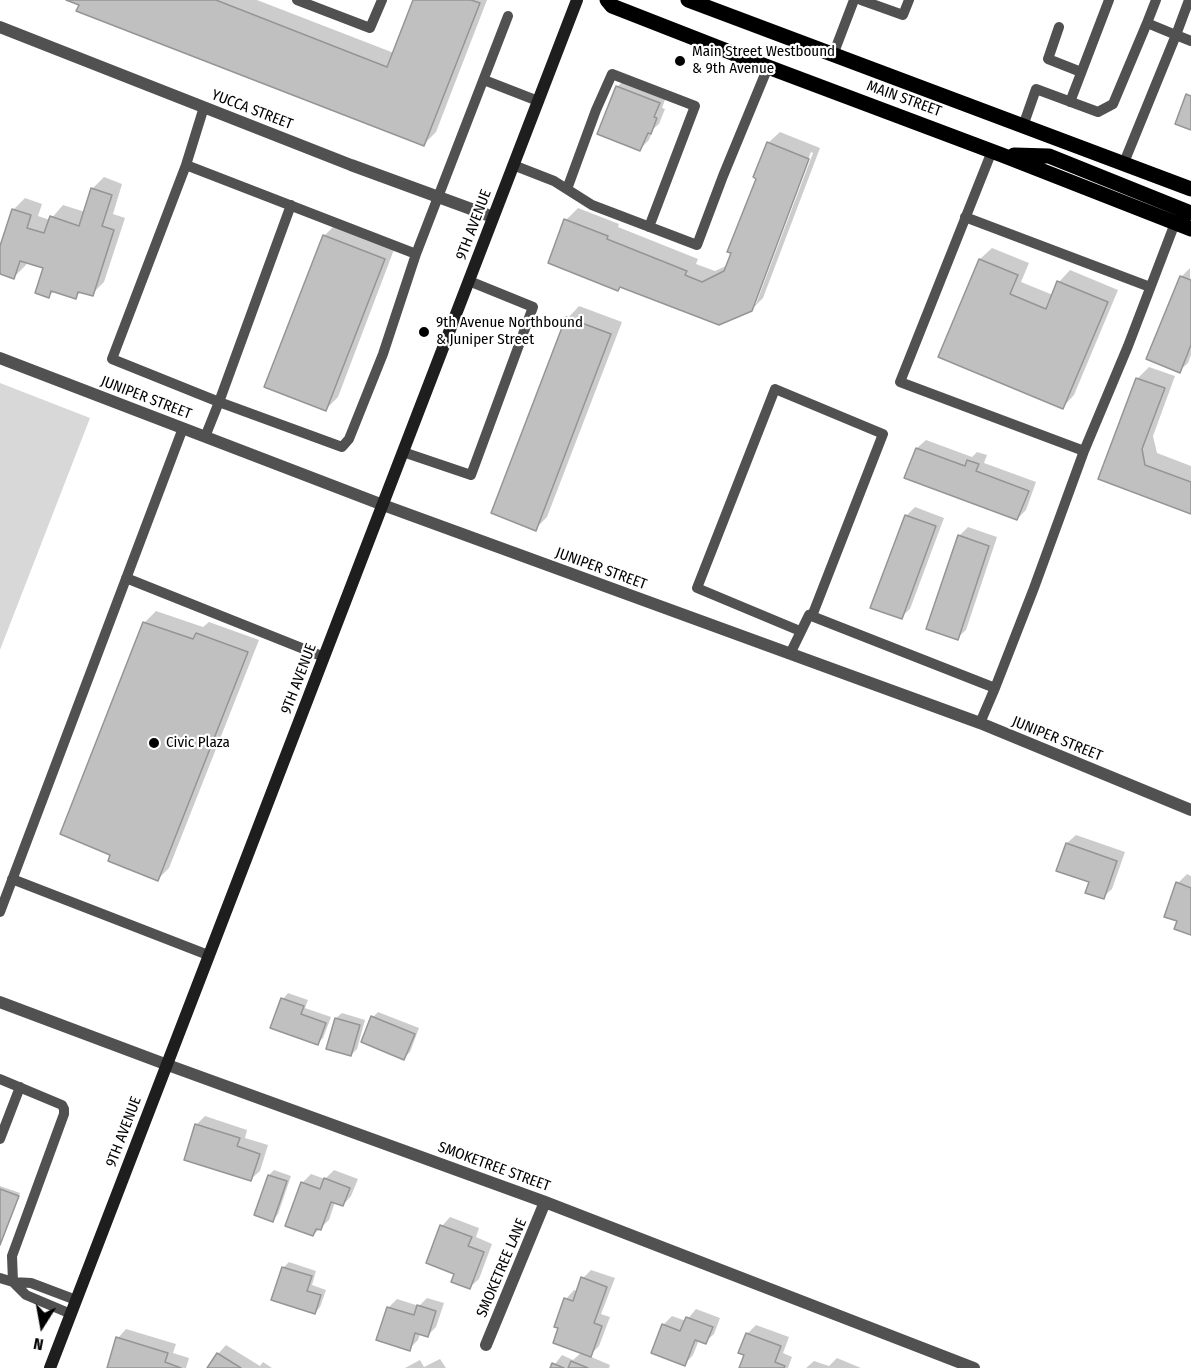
<!DOCTYPE html>
<html>
<head>
<meta charset="utf-8">
<style>
	body { margin:0 }
	#map { position:relative; width:1191px; height:1368px; overflow:hidden; background:#fff; font-family:"Fira Sans Condensed",sans-serif }
	canvas { display:block }
	.north { position:absolute; left:12px; top:1296px; width:60px; height:60px; -webkit-text-stroke:4px #fff; paint-order:stroke; rotate:191deg; font-size:16px; font-weight:700; line-height:24px; text-align:center; color:#000 }
	.north::after { content:''; display:block; margin:auto; width:21px; height:27px; background:#000; clip-path:polygon(50% 0,100% 100%,50% 72%,0 100%) }
</style>
</head>
<body>
<div id="map">
<canvas width="1191" height="1368"></canvas>
<div class="north">N</div>
</div>
<script>
const context = document.querySelector('canvas').getContext('2d');
context.lineJoin = 'round';
function paint(path, color) { context.fillStyle = color; context.fill(path, 'evenodd'); }
const shape = rows => new Path2D(rows.map(r => 'M' + r).join(''));
function strokePath(path, color, width, dash) { context.strokeStyle = color; context.lineWidth = width; context.lineCap = dash ? 'butt' : 'round'; context.setLineDash(dash || []); context.stroke(path); }
function write(font, color, halo, rows, align = 'center') {
  context.font = font + ' "Fira Sans Condensed",sans-serif'; context.lineWidth = 4.5; context.setLineDash([]); context.textBaseline = 'middle'; context.strokeStyle = halo; context.fillStyle = color; for (const [text, x, y, turn = 0] of rows) {
    context.save(); context.translate(x, y); context.rotate((+turn || 0) * Math.PI / 180); context.textAlign = isNaN(turn) ? turn : align; if (halo) context.strokeText(text, 0, 0); context.fillText(text, 0, 0); context.restore();
  }
}
const green = shape([
	[0,383,90,418,0,650]
]);
const shadow = shape([
	[70,0,257,0,394,53,414,0,487,0,436,132,424,144],
	[626,78,667,94,662,108,665,109,659,124,653,129,649,140,640,149,617,87],
	[780,132,820,148,763,298,751,310,566,220,578,208,619,224,618,227,698,259,696,264,715,271,728,265,768,143],
	[811,152,813,153,756,304,753,304],
	[104,177,122,184,113,214,125,218,104,282,92,294,82,291,75,297,54,291,49,296,45,267,27,261,26,265,14,277,0,272,0,251,13,210,25,198,42,204,38,216,50,220,63,205,85,212,92,189],
	[336,224,395,247,338,397,326,409,324,236],
	[992,248,1029,263,1021,282,1053,295,1059,282,1070,270,1118,290,1074,395,1063,407,940,356,980,259],
	[1190,268,1191,355,1188,363,1179,371,1148,359,1182,276],
	[579,306,622,322,547,517,535,529,568,318],
	[1149,367,1175,376,1153,436,1157,453,1191,466,1191,512,1099,478,1137,379],
	[926,440,972,457,977,452,987,455,984,463,1036,482,1026,510,1017,519,917,448],
	[915,507,944,518,910,609,901,617,906,516],
	[968,527,997,537,966,630,957,638,959,536],
	[156,611,203,627,209,622,259,640,169,868,157,880,144,623],
	[1076,835,1125,852,1112,889,1103,897,1067,843],
	[1187,874,1191,876,1191,934,1179,920,1178,883],
	[288,993,308,1000,305,1008,331,1017,323,1038,317,1044,283,999],
	[378,1012,419,1028,410,1052,404,1058,373,1017],
	[342,1013,365,1020,357,1049,351,1055,336,1018],
	[205,1116,247,1130,245,1138,268,1145,260,1171,251,1179,196,1125],
	[274,1170,291,1176,278,1214,273,1220,269,1175],
	[334,1170,358,1179,351,1196,343,1205,335,1202,329,1220,313,1235,302,1183,311,1174,325,1179],
	[0,1186,20,1193,0,1246],
	[450,1217,479,1228,476,1237,492,1244,479,1279,470,1287,456,1273,428,1262,442,1226],
	[289,1262,316,1271,312,1285,326,1290,320,1307,315,1313,283,1268],
	[591,1270,615,1278,601,1314,610,1317,599,1346,589,1356,610,1365,609,1368,552,1368,562,1355,573,1360,582,1352,566,1299,574,1290,578,1291,583,1278],
	[427,1298,444,1303,436,1327,427,1336,420,1334,418,1340,409,1349,388,1308,397,1299,419,1306],
	[696,1309,720,1318,714,1334,705,1342,699,1340,693,1355,685,1364,663,1325,672,1316,686,1321],
	[756,1325,789,1337,783,1353,792,1357,788,1368,741,1368,746,1354,747,1334],
	[126,1329,176,1344,173,1353,189,1358,186,1368,108,1368,118,1338],
	[226,1345,260,1366,263,1362,272,1368,209,1368,218,1354],
	[837,1358,861,1368,806,1368,814,1361,829,1366],
	[440,1359,446,1368,405,1368,420,1360,424,1367]
]);
const building = shape([
	[66,0,216,0,387,67,413,0,471,0,480,3,424,146,76,11,79,5,66,0],
	[616,86,660,103,654,117,657,118,651,134,648,133,640,151,597,134,616,86],
	[1186,94,1191,96,1191,130,1175,124,1186,94],
	[767,142,809,159,752,311,719,325,620,287,618,291,548,263,564,219,608,236,607,239,687,271,685,275,702,282,724,271,731,253,727,252,756,179,753,177,767,142],
	[91,188,112,195,102,226,114,230,93,296,78,292,76,299,51,291,49,298,35,293,43,268,20,261,14,279,0,274,0,246,12,209,31,215,27,228,44,233,50,216,79,226,91,188],
	[323,235,385,259,326,411,264,387,323,235],
	[979,259,1018,275,1010,294,1046,309,1057,281,1108,302,1063,409,938,357,979,259],
	[1180,276,1191,280,1191,345,1180,373,1146,359,1180,276],
	[566,317,611,334,536,531,491,513,566,317],
	[1136,378,1165,388,1142,449,1145,465,1191,482,1191,514,1098,479,1136,378],
	[916,448,965,466,967,460,979,464,976,471,1029,491,1017,520,904,478,916,448],
	[905,515,936,526,902,619,870,608,905,515],
	[958,535,989,546,958,640,926,629,958,535],
	[143,622,193,639,196,633,248,652,158,881,108,861,110,855,60,834,143,622],
	[1066,843,1117,861,1104,899,1085,893,1089,882,1056,871,1066,843],
	[1176,882,1191,888,1191,935,1174,929,1177,921,1164,917,1176,882],
	[281,998,304,1006,301,1014,326,1023,318,1045,270,1028,281,998],
	[371,1016,415,1034,404,1060,361,1042,371,1016],
	[335,1018,360,1025,351,1056,326,1049,335,1018],
	[195,1124,240,1138,237,1146,260,1154,251,1181,184,1160,195,1124],
	[268,1175,287,1181,273,1222,254,1215,268,1175],
	[324,1178,350,1188,343,1206,331,1202,321,1230,316,1229,313,1236,285,1226,301,1182,320,1189,324,1178],
	[0,1189,19,1196,0,1245,0,1189],
	[440,1225,472,1237,468,1246,484,1252,470,1289,451,1282,454,1274,426,1263,440,1225],
	[282,1267,312,1276,307,1291,321,1295,315,1314,271,1300,282,1267],
	[581,1277,607,1287,594,1323,602,1326,591,1357,553,1343,558,1328,554,1327,564,1298,573,1301,581,1277],
	[417,1305,436,1311,428,1337,415,1333,410,1351,376,1340,387,1307,414,1315,417,1305],
	[686,1317,713,1327,706,1344,695,1340,685,1366,651,1353,662,1324,680,1331,686,1317],
	[746,1333,781,1346,775,1362,785,1366,784,1368,739,1368,744,1355,738,1353,746,1333],
	[116,1337,168,1353,165,1362,181,1368,107,1368,116,1337],
	[217,1353,241,1368,207,1368,217,1353],
	[571,1361,588,1368,568,1368,571,1361],
	[552,1363,564,1368,550,1368,552,1363]
]);
const lane = shape([
	[297,0,370,28,382,0],
	[861,0,903,15,909,0],
	[1189,0,1176,35,1191,41],
	[1147,23,1156,0],
	[1059,27,1048,59,1081,72],
	[833,55,854,0],
	[484,80,538,101],
	[1070,102,1109,0],
	[204,107,186,165,416,254,383,354,349,439,342,447,219,402,205,437],
	[1023,126,1036,89,1098,112,1113,104,1147,23,1176,35,1123,165],
	[992,151,900,382,1084,451,1128,346,1175,223],
	[186,165,112,359,219,402,291,205],
	[513,165,554,181,592,205,697,245,723,176,768,67],
	[567,189,596,110,612,74,695,106,649,227],
	[965,217,1150,287],
	[416,254,508,16],
	[403,452,471,475,533,307,469,281],
	[126,578,324,657],
	[800,631,697,588,775,389,883,434,812,616],
	[790,654,809,615,995,688,1034,588,1084,451],
	[980,723,995,688],
	[12,879,208,955],
	[0,912,183,428],
	[0,1079,62,1105,64,1109,64,1114,12,1256,13,1282,0,1278],
	[0,1139,20,1087],
	[71,1314,26,1295,13,1282,31,1283,76,1300]
]);
const street = shape([
	[0,27,351,165,493,217],
	[0,358,383,505,980,723,1191,810],
	[0,1002,165,1064,545,1202,974,1368],
	[486,1345,545,1202]
]);
const secondary = shape([
	[50,1368,577,0]
]);
const primary = shape([
	[607,0,612,6,768,67,1002,155,1191,229],
	[688,0,1191,189],
	[1014,155,1049,156,1191,213]
]);
const markers = [
	[680,61,6,"#000"],
	[424,332,6,"#000"],
	[154,743,6,"#000"]
];
const poiNames = [
	["Main Street Westbound",692,52],
	["& 9th Avenue",692,69],
	["9th Avenue Northbound",436,323],
	["& Juniper Street",436,340],
	["Civic Plaza",166,743]
];
const streetNames = [
	["MAIN STREET",904,99,20],
	["YUCCA STREET",252,110,21],
	["9TH AVENUE",474,225,-69],
	["JUNIPER STREET",146,398,21],
	["JUNIPER STREET",601,569,20],
	["9TH AVENUE",299,679,-69],
	["JUNIPER STREET",1057,739,22],
	["9TH AVENUE",124,1132,-69],
	["SMOKETREE STREET",494,1167,20],
	["SMOKETREE LANE",502,1268,-67]
];
paint(green, '#d8d8d8');
paint(shadow, '#0003');
paint(building, '#c0c0c0');
strokePath(building, '#959595', 1.5);
strokePath(lane, '#515151', 10);
strokePath(street, '#515151', 12);
strokePath(secondary, '#1e1e1e', 12);
strokePath(primary, '#000', 15);
for (const [x, y, r, color] of markers) { const dot = new Path2D(); dot.arc(x, y, r, 0, 2 * Math.PI); context.fillStyle = color; context.fill(dot); strokePath(dot, '#fff', 2); }
write('15px', '#000', '#fff', poiNames, 'left');
write('15px', '#000', '#fff', streetNames);
</script>
</body>
</html>
